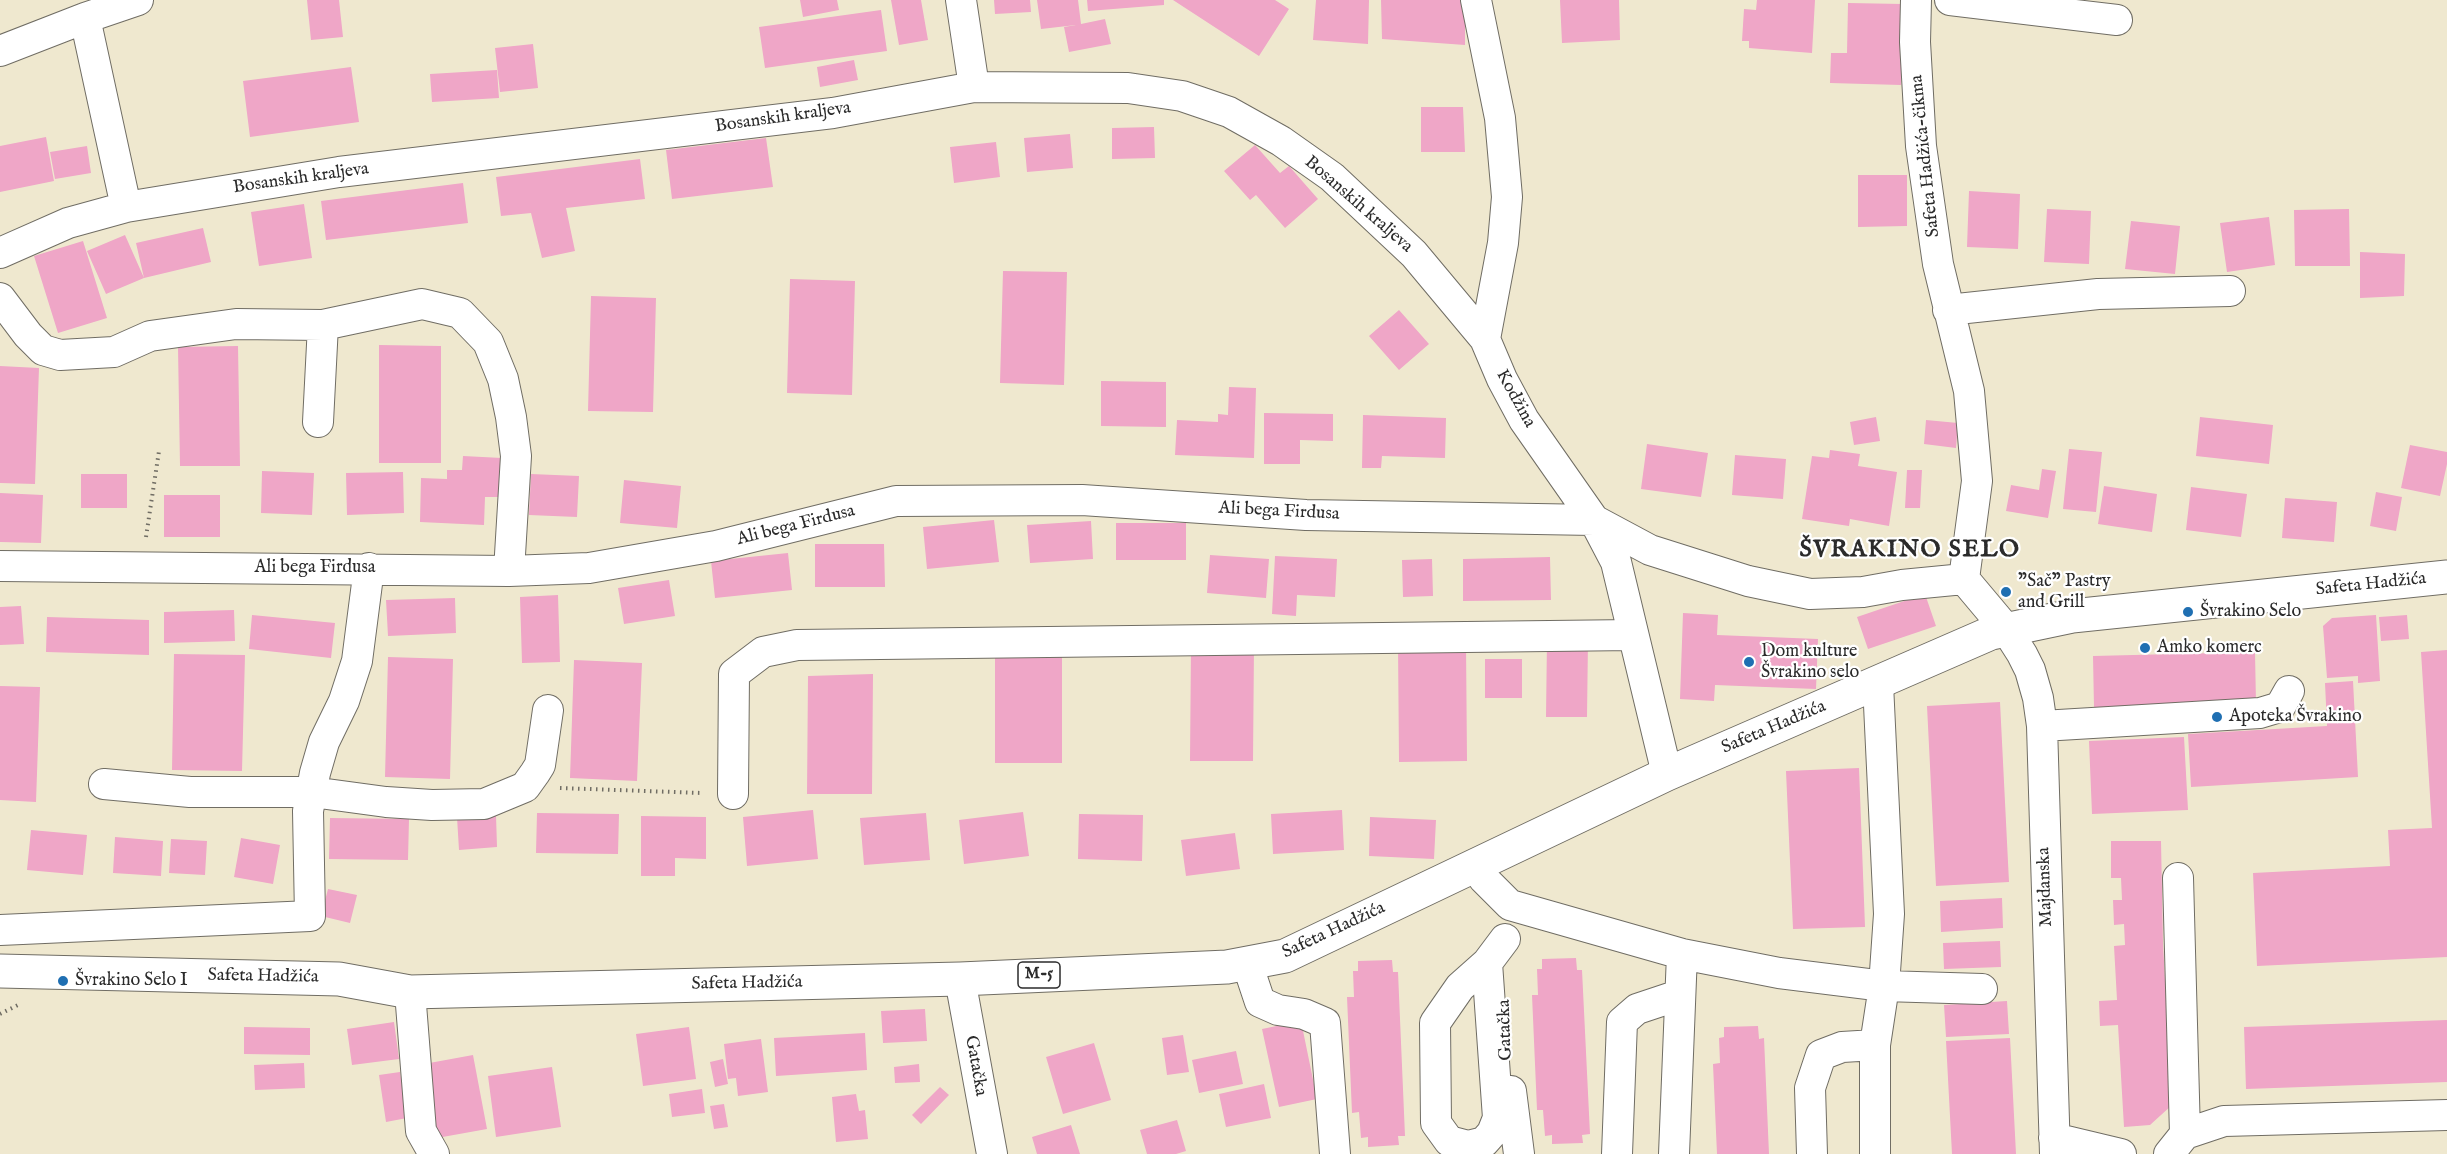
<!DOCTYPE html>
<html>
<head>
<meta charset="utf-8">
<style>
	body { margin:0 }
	canvas { display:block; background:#efe8cf }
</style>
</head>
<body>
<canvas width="2447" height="1154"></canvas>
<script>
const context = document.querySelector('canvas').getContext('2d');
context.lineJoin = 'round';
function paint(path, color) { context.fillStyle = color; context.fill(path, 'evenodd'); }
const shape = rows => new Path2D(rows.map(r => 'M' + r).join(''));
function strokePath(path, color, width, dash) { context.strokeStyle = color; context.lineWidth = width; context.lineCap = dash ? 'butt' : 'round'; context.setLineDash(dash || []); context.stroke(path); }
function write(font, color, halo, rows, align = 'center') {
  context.font = font + ' "IM FELL English",serif'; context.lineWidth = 4.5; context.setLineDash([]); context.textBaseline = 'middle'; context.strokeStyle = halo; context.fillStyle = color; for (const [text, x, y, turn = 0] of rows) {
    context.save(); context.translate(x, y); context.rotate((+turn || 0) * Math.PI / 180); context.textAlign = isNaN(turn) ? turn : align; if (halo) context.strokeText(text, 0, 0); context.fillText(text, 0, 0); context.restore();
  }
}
const building = shape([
	[307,0,339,0,343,37,311,40],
	[800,0,837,0,839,10,803,17],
	[891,0,921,0,928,40,899,45],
	[994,0,1030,0,1031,12,995,14],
	[1037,0,1078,0,1081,24,1105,19,1111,44,1069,52,1064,27,1076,25,1041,29],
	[1087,0,1164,0,1164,5,1088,11],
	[1173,0,1275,0,1289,9,1259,56],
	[1316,0,1369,0,1368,44,1313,40],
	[1381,0,1465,0,1465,45,1382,39],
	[1560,0,1619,0,1620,40,1562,43],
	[1757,0,1815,0,1812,53,1749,48,1749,41,1742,41,1744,9,1756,10],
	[1848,3,1903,4,1901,85,1830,83,1831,53,1847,53],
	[881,10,887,51,765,68,759,27],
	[533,44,538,88,500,92,495,48],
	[854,60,858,80,820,87,817,67],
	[351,67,359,122,250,137,243,81],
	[497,70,499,98,432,102,430,74],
	[1421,107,1463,107,1465,152,1421,152],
	[1154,127,1155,158,1112,159,1112,128],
	[1070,134,1073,168,1027,172,1024,138],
	[46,137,54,181,0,192,0,146],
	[766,138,773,187,672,199,666,150],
	[996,142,1000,177,954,183,950,147],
	[1255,145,1280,173,1289,166,1318,199,1285,228,1256,195,1250,200,1224,171],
	[87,146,91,173,55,179,50,152],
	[640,159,645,199,566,208,575,251,542,258,531,213,501,216,496,177],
	[1858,175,1907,175,1907,226,1858,227],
	[463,183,468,223,326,240,321,201],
	[1969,191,2020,194,2018,249,1967,247],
	[304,204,312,258,259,266,251,212],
	[2047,209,2091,211,2089,264,2044,262],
	[2349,209,2350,266,2295,266,2294,210],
	[2269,217,2275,265,2227,272,2220,223],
	[2131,221,2180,226,2175,274,2125,269],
	[203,228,211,262,144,278,136,243],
	[125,235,144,278,106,294,87,251],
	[83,241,107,318,58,333,34,256],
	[2360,252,2405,254,2404,296,2360,298],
	[1003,271,1067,272,1064,385,1000,383],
	[790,279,855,281,852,395,787,393],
	[591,296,656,298,653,412,588,411],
	[1399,310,1429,344,1399,370,1369,336],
	[379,345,441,346,441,463,379,463],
	[238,346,240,466,180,466,178,347],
	[0,366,39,368,35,484,0,483],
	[1101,381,1166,382,1166,427,1101,426],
	[1229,387,1256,388,1254,458,1175,455,1177,420,1218,422,1218,414,1228,415],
	[1264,413,1333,414,1333,441,1300,440,1300,464,1264,464],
	[1363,415,1446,418,1445,458,1382,456,1381,468,1362,468],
	[1876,417,1880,441,1854,445,1850,422],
	[2200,417,2273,425,2269,464,2196,456],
	[1926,420,1958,423,1956,448,1924,444],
	[1647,444,1708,453,1701,497,1641,489],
	[2410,445,2447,452,2447,464,2440,496,2401,488],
	[2069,449,2102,452,2096,512,2063,509],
	[1830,450,1860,454,1858,466,1897,472,1889,526,1850,519,1849,526,1802,519,1812,456,1829,458],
	[1735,455,1786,459,1783,499,1732,495],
	[463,456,502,458,500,497,485,497,484,525,420,522,421,478,447,479,447,470,462,470],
	[2042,469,2056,471,2048,518,2006,511,2011,485,2039,490],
	[1907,470,1922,470,1920,508,1905,508],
	[262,471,314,473,312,515,261,513],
	[403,472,404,513,347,515,346,473],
	[81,474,127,474,127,508,81,508],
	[531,474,579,476,577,517,529,515],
	[624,480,681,486,677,528,620,523],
	[2104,486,2157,494,2152,532,2098,524],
	[2191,487,2247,494,2241,537,2186,530],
	[2376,492,2402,497,2396,531,2370,526],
	[0,493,43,495,41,543,0,542],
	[164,495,220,495,220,537,164,537],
	[2285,498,2337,502,2334,542,2282,538],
	[994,520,999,562,927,569,923,527],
	[1091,521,1093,559,1030,563,1027,525],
	[1116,523,1186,523,1186,560,1116,560],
	[815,544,884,544,885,587,815,587],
	[788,553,792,590,715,598,711,561],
	[1210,555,1269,559,1266,598,1207,593],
	[1275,556,1337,559,1335,597,1297,595,1296,616,1272,614],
	[1550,557,1551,600,1463,601,1463,559],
	[1432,559,1433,596,1403,597,1402,560],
	[669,580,675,616,624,624,618,588],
	[1925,594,1936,626,1868,649,1857,617],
	[558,595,560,662,522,663,520,597],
	[455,598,456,633,388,636,386,600],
	[21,606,24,644,0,645,0,607],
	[234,610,235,641,164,643,164,612],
	[1683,613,1718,615,1717,635,1818,639,1816,689,1715,685,1714,701,1680,699],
	[252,615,335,623,331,658,249,649],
	[2376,615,2380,681,2358,683,2358,676,2327,678,2323,626,2332,618],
	[2407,615,2409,639,2381,641,2379,617],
	[47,617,149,620,149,655,46,652],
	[1547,639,1588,640,1587,717,1546,717],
	[1398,643,1466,643,1467,761,1399,762],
	[995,645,1062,645,1062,763,995,763],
	[1191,645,1254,645,1253,761,1190,761],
	[2447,650,2447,957,2257,966,2253,873,2390,866,2388,830,2432,828,2421,652],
	[2255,652,2256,704,2094,708,2093,656],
	[174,654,245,655,242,771,172,770],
	[388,657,453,659,450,779,385,777],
	[1485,659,1522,659,1522,698,1485,698],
	[574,660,642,663,637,781,570,778],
	[873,674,872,794,807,794,808,676],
	[2353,681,2358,777,2191,787,2188,734,2327,726,2325,683],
	[0,686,40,687,36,802,0,800],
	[2000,702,2009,882,1936,886,1927,706],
	[2184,737,2188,810,2092,814,2089,741],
	[1859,768,1865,927,1793,929,1786,771],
	[813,810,818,859,747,866,743,817],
	[1342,810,1344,850,1273,854,1271,814],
	[1023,812,1029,856,964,864,959,820],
	[537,813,619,814,618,854,536,853],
	[926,813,930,860,864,865,860,818],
	[1079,814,1143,815,1142,861,1078,859],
	[496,815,497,847,459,850,457,817],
	[641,816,706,817,706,859,675,858,675,876,641,876],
	[1370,817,1436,820,1434,859,1369,856],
	[330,818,409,819,408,860,329,859],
	[31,830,87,835,83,875,27,870],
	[1235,833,1240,869,1186,876,1181,840],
	[115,837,163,841,161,876,113,873],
	[241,838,280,845,273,884,234,877],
	[171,839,207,841,205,875,169,873],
	[2111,841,2161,841,2163,944,2172,1105,2150,1125,2124,1127,2118,1025,2100,1026,2099,1001,2117,1000,2114,946,2125,945,2124,924,2114,925,2113,900,2122,900,2121,878,2111,878],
	[328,889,357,895,350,923,321,916],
	[2002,898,2003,928,1941,932,1940,901],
	[2000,941,2001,967,1944,969,1943,943],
	[1576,958,1577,970,1582,970,1590,1134,1582,1135,1583,1143,1552,1144,1552,1135,1545,1136,1543,1110,1537,1110,1532,995,1538,995,1537,969,1542,969,1542,959],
	[1392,960,1393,972,1398,972,1405,1136,1398,1136,1399,1145,1368,1147,1368,1137,1361,1138,1359,1112,1352,1113,1347,997,1354,997,1353,971,1358,971,1358,961],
	[2007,1001,2009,1034,1946,1037,1944,1005],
	[925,1009,927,1041,883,1043,881,1011],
	[2447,1020,2447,1082,2246,1089,2244,1027],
	[1301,1021,1317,1099,1279,1107,1262,1029],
	[394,1022,399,1059,352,1065,347,1029],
	[1758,1026,1759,1039,1764,1038,1769,1154,1717,1154,1713,1064,1720,1063,1719,1038,1724,1037,1724,1027],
	[244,1027,310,1028,310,1055,244,1054],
	[689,1027,696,1079,643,1086,636,1034],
	[865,1033,867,1070,776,1076,774,1038],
	[1183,1035,1189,1072,1167,1075,1162,1038],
	[2010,1038,2016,1154,1952,1154,1946,1041],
	[761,1039,768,1092,738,1096,736,1078,728,1079,724,1044],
	[1094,1043,1111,1100,1063,1114,1046,1057],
	[1236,1051,1243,1084,1199,1093,1192,1060],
	[473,1055,487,1129,437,1138,424,1064],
	[723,1059,728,1084,715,1087,710,1062],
	[304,1063,305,1088,255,1090,254,1065],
	[919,1064,920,1082,895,1083,894,1067],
	[552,1067,561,1127,496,1137,488,1076],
	[400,1072,407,1118,386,1122,379,1075],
	[1264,1084,1271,1118,1226,1127,1219,1094],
	[940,1087,949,1095,921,1124,912,1115],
	[702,1089,705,1113,672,1117,669,1094],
	[856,1094,859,1111,865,1110,868,1139,836,1142,832,1097],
	[724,1104,728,1127,714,1129,710,1106],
	[1177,1120,1186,1151,1176,1154,1147,1154,1140,1130],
	[1071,1125,1080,1154,1037,1154,1032,1137]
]);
const path = shape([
	[146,537,159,451],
	[560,788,702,793],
	[0,1014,18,1005]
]);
const minor = shape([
	[961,0,974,87],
	[1476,0,1500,118,1507,197,1503,243,1485,339,1502,379,1524,420,1594,520,1616,562,1667,774],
	[1916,0,1915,42,1921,146,1938,264,1969,391,1977,481,1964,579,2006,629,2022,654,2030,670,2038,698,2042,726,2055,1154],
	[1950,0,2117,20],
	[85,18,126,207],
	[0,51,85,18,138,0],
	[0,253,68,223,126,207,339,172,833,113,974,87,1128,88,1182,96,1229,112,1281,141,1332,177,1414,254,1485,339],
	[0,298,28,335,43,350,60,355,114,352,150,336,236,324,323,325,422,304,460,313,488,342,503,379,511,417,516,456,509,571],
	[1948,310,2098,294,2230,291],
	[318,422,323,325],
	[0,566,509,571,589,568,716,546,896,501,1082,500,1306,515,1594,520,1650,550,1748,581,1810,594,1863,592,1902,585,1964,579],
	[2042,726,2260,713,2280,707,2289,691],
	[104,784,190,792,312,792,386,802,432,805,484,804,525,787,535,773,540,765,548,710],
	[733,794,734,674,763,652,797,645,1633,635],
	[1474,865,1484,879,1510,905,1682,954,1779,973,1884,986,1982,989],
	[2178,878,2185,1134],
	[0,930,310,916,308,811,315,773,324,742,344,701,357,661,369,568],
	[1247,963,1260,1002,1278,1010,1304,1014,1325,1023,1335,1154],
	[1487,963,1498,1118,1492,1133,1484,1142,1468,1146,1449,1141,1436,1123,1435,1023,1460,987,1487,963,1505,939],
	[960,979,992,1154],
	[410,992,421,1131,434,1154],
	[1511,1091,1519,1154],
	[2054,1138,2121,1154],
	[1617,1154,1622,1022,1637,1009,1679,995],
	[1674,1154,1682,954],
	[1812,1154,1810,1088,1821,1055,1842,1047,1875,1045],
	[1875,1154,1875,1045,1884,986,1889,914,1878,684],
	[2169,1154,2185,1134,2224,1121,2447,1115]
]);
const major = shape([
	[0,971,339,979,410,992,960,979,1227,967,1285,956,1667,774,1991,633,2072,616,2447,577]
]);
const markers = [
	[2006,592,6,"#1f6fb2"],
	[2188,612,6,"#1f6fb2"],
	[2145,648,6,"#1f6fb2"],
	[1749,662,6,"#1f6fb2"],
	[2217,717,6,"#1f6fb2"],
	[63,981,6,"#1f6fb2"]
];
const shields = [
	[1039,975,42]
];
const shieldNames = [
	["M-5",1039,975]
];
const streetNames = [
	["Bosanskih kraljeva",783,118,-8],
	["Safeta Hadžića-čikma",1926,156,-96],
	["Bosanskih kraljeva",301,179,-8],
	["Bosanskih kraljeva",1358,205,41],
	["Kodžina",1515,399,61],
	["Ali bega Firdusa",1279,512,3],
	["Ali bega Firdusa",796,526,-14],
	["Ali bega Firdusa",315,568],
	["Safeta Hadžića",2371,585,-6],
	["Safeta Hadžića",1774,728,-23],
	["Majdanska",2046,887,-92],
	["Safeta Hadžića",1334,931,-25],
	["Safeta Hadžića",263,977,1],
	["Safeta Hadžića",747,984,-1],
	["Gatačka",1506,1030,-92],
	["Gatačka",975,1066,80]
];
const poiNames = [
	["\"Sač\" Pastry",2018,582],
	["and Grill",2018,603],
	["Švrakino Selo",2200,612],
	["Amko komerc",2157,648],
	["Dom kulture",1761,652],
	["Švrakino selo",1761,673],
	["Apoteka Švrakino",2229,717],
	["Švrakino Selo I",75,981]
];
const districtNames = [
	["ŠVRAKINO SELO",1910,551]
];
paint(building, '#efa6c7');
strokePath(minor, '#706d64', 32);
strokePath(major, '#706d64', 35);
strokePath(path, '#706d64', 4, [1.5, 4.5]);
strokePath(minor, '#fff', 30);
strokePath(major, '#fff', 33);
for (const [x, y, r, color] of markers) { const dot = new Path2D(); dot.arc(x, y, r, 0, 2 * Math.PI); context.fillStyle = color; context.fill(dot); strokePath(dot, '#fff', 2); }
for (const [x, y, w] of shields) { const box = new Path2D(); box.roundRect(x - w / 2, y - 13, w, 26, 4.5); context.fillStyle = '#fff'; context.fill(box); strokePath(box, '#2b2b2b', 1.5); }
write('bold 16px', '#2b2b2b', null, shieldNames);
write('18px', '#2b2b2b', '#fff', streetNames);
write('18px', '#2b2b2b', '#fff', poiNames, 'left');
context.letterSpacing = '1.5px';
write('bold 24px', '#2b2b2b', '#fff', districtNames);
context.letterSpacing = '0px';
</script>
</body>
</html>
